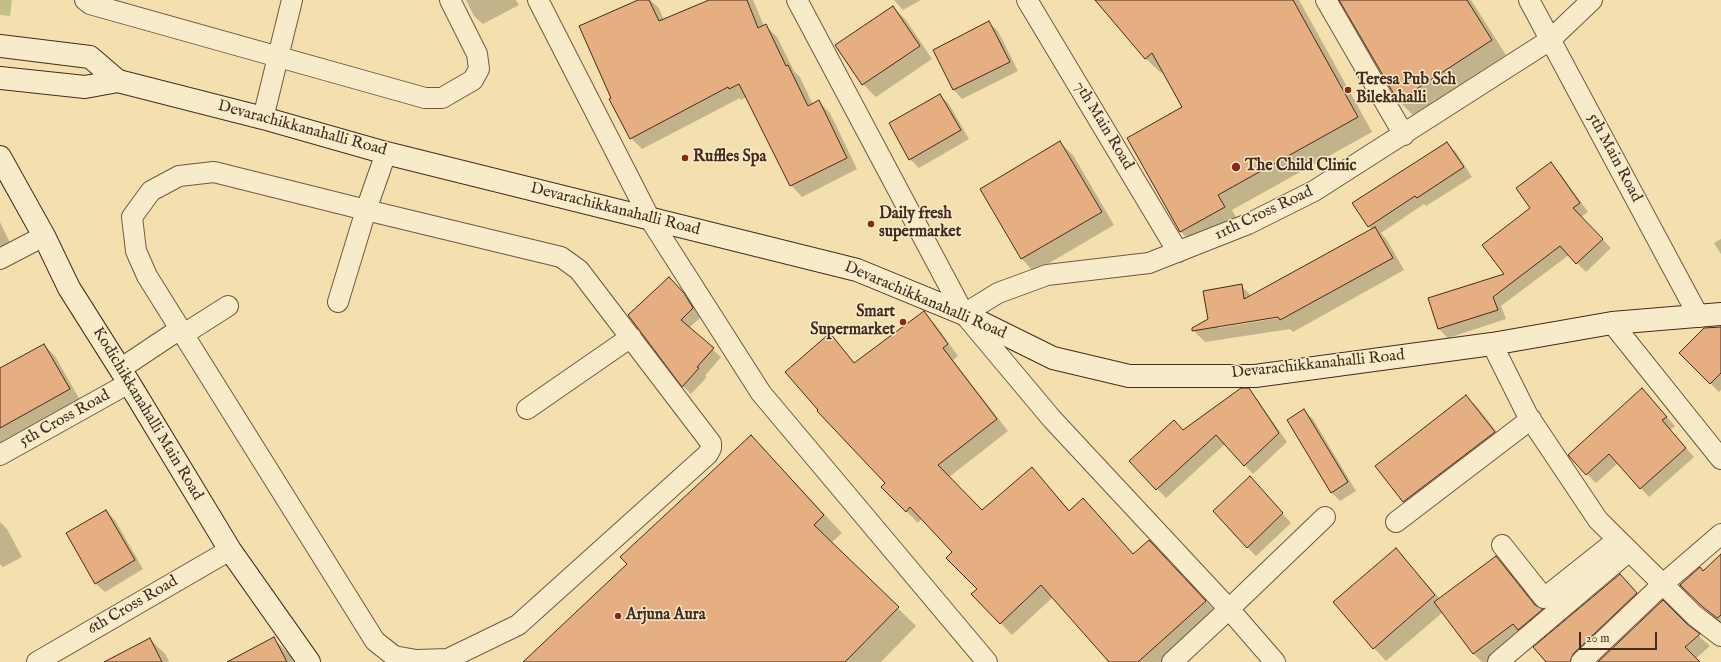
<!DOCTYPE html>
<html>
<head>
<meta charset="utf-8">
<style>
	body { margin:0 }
	#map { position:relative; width:1721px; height:662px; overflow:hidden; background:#f3e0ae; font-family:"IM FELL English",serif }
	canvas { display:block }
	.scale { position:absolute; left:1579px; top:632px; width:78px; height:18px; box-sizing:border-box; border:2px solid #462b1f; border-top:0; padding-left:5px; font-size:12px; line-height:14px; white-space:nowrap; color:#462b1f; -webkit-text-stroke:3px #f7ebca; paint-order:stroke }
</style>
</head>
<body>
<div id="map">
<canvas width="1721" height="662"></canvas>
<div class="scale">20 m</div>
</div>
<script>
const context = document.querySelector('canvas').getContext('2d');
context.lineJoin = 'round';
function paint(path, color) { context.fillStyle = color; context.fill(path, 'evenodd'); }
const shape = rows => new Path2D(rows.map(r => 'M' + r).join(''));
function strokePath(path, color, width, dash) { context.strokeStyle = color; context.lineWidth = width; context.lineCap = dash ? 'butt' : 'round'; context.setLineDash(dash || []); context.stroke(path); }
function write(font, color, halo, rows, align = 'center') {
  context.font = font + ' "IM FELL English",serif'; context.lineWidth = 3; context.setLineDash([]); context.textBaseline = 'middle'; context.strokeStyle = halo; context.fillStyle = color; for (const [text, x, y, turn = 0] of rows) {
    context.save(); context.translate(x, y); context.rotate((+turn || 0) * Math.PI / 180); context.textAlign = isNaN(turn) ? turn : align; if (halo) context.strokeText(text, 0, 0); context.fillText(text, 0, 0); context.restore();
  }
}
const green = shape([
	[0,0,12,0,10,16,0,15]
]);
const shadow = shape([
	[466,0,516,0,519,5,483,24,474,16],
	[641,0,650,0,659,8,664,20,712,0,753,0,764,26,766,26,777,37,794,71,800,77,813,105,819,102,830,113,857,169,802,197,791,185,746,97,741,100,740,98,642,149,631,138],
	[894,0,921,0,903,10],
	[1096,0,1299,0,1372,132,1232,210,1239,222,1195,247,1181,232,1128,138,1183,107,1163,71,1161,73,1146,59],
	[1340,0,1471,0,1506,55,1413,115,1398,100],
	[893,7,906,20,932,59,876,97,863,84],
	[989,23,998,31,1018,71,962,99,954,90,934,50],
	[940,95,949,104,969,139,919,168,910,159],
	[1060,143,1073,155,1114,225,1034,272,1022,259,981,189],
	[1447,144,1456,152,1472,177,1426,206,1424,204,1381,233,1387,240,1404,270,1293,332,1290,329,1205,342,1193,330,1209,320,1241,286,1252,296,1372,230,1369,226],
	[1283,315,1284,317,1218,328,1218,326],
	[1551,164,1560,173,1588,212,1581,217,1611,248,1586,272,1569,255,1501,306,1506,319,1448,338,1439,329,1429,299,1506,275],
	[0,222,15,253,0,260],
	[1721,239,1721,254,1714,243],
	[677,287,692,303,701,317,689,328,721,357,705,376,707,377,691,394,683,386,629,315],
	[923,313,935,324,958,356,953,360,1008,431,949,477,982,511,1032,468,1070,511,1094,511,1134,555,1160,553,1217,613,1162,662,1110,662,1053,597,1012,635,972,594,978,589,954,552,922,518,918,523,882,487,886,483,830,335,855,363],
	[1721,332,1721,390,1719,392,1680,353],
	[44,345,55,356,80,400,2,444,0,442,0,370],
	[1248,390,1257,399,1287,442,1253,474,1225,444,1166,498,1131,461,1183,431],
	[1466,396,1479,409,1507,445,1416,514,1404,502,1376,466],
	[1650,398,1675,426,1670,430,1694,457,1649,497,1618,463,1596,483,1587,474],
	[1304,411,1313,419,1356,491,1340,501,1331,492],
	[769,455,842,533,831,543,916,626,881,662,525,662,628,564],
	[1258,486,1291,523,1256,556,1247,547],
	[106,511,115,520,143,569,105,592,96,584,67,534],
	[0,522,7,529,22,557,3,567,0,564],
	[1396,550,1440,599,1496,557,1509,570,1539,608,1555,622,1492,662,1482,662,1473,653,1443,612,1386,661,1374,648],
	[1721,555,1721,623,1681,585,1703,572],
	[1631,586,1647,605,1587,662,1547,662],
	[1686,625,1710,646,1695,659,1698,662,1599,662],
	[150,639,166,655,169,662,106,662],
	[274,639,290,655,294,662,229,662]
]);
const building = shape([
	[638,0,649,0,659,21,709,0,747,0,758,28,766,24,786,66,788,65,808,106,819,100,847,158,790,186,739,84,729,89,728,87,630,139,609,99,611,98,579,26,638,0],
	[1095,0,1293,0,1358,117,1218,195,1225,207,1180,232,1127,138,1182,107,1152,53,1145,59,1095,0],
	[1339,0,1467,0,1492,40,1398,101,1339,0],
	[893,6,920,46,862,85,835,45,893,6],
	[989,21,1010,62,953,90,933,50,989,21],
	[940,94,961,130,909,160,889,123,940,94],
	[1060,141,1102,212,1021,259,980,189,1060,141],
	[1447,142,1464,167,1417,198,1415,196,1368,227,1352,203,1447,142],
	[1551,162,1580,203,1573,208,1603,239,1576,264,1560,246,1493,297,1498,310,1438,329,1428,298,1504,274,1482,245,1530,208,1516,188,1551,162],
	[1375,227,1393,258,1280,320,1278,317,1192,331,1192,328,1208,319,1203,291,1242,284,1244,299,1375,227],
	[669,277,684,293,693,308,681,320,714,348,697,367,699,368,682,387,628,315,669,277],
	[924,311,948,344,943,348,997,419,938,465,982,510,1032,467,1069,511,1083,498,1133,554,1149,540,1206,601,1138,662,1109,662,1041,585,1000,624,971,594,977,589,946,558,952,552,910,507,906,512,881,487,885,483,817,411,818,410,785,372,830,333,854,363,924,311],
	[1721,327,1721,373,1710,384,1679,353,1704,328,1721,327],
	[44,344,70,389,0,428,0,368,44,344],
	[1241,388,1249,388,1279,433,1244,466,1216,435,1156,490,1129,461,1174,420,1183,430,1241,388],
	[1642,388,1667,417,1662,420,1686,448,1640,489,1609,454,1586,475,1568,455,1642,388],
	[1466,395,1495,432,1403,502,1375,466,1466,395],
	[1304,409,1348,482,1331,493,1287,420,1304,409],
	[751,435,824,515,814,525,899,607,845,662,523,662,627,564,620,557,751,435],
	[1250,476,1283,513,1247,548,1213,511,1250,476],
	[106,510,135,560,95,584,66,533,106,510],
	[1396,548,1435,595,1373,649,1333,602,1396,548],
	[1721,554,1721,615,1717,618,1703,607,1680,585,1700,567,1703,571,1721,554],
	[1496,556,1535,605,1543,609,1518,630,1513,624,1473,654,1434,602,1496,556],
	[1620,574,1637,593,1573,654,1570,662,1546,662,1533,647,1620,574],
	[1663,600,1687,624,1700,634,1685,647,1700,662,1598,662,1663,600],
	[274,637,287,662,227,662,274,637],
	[150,638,162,662,104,662,150,638]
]);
const street = shape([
	[85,0,90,4,425,98,442,98,473,80,479,69,477,54,450,0],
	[538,0,650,219,761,393,987,662],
	[797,0,964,314,1052,419,1229,609,1275,662],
	[1027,0,1178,252],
	[1326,0,1404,135],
	[1529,0,1699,317],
	[263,118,292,0],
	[214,172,366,210,561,257,579,270,711,443,711,448,708,454,518,625,448,659,416,660,394,656,375,641,147,276,136,251,132,217,151,191,179,176,214,172],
	[0,259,44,236],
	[338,302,366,210,386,153],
	[964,314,998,293,1047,275,1149,263,1248,224,1314,191,1550,40,1592,0],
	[1612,323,1721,459],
	[184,334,228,306],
	[1492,344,1527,414,1598,520,1695,616,1721,636],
	[120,369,180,329],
	[527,409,631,337],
	[0,455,129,383],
	[1396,522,1531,419],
	[1502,545,1544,598,1617,540],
	[37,662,230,550],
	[1172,662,1229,609,1325,517],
	[1498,662,1629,551],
	[1581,662,1663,584,1721,534]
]);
const secondary = shape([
	[0,46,90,57,118,81],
	[0,78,85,87,118,81,263,118,386,153,857,270,964,314,1053,358,1129,376,1255,376,1492,344,1612,323,1721,314],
	[0,157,44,236,69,288,129,383,230,550,309,662]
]);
const markers = [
	[1348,90,4,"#8f2418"],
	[685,158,4,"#8f2418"],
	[1236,167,5,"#8f2418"],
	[871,224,4,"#8f2418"],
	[903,322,4,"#8f2418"],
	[618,616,4,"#8f2418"]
];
const poiNames = [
	["Teresa Pub Sch",1356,81],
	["Bilekahalli",1356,99],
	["Ruffles Spa",693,158],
	["The Child Clinic",1245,167],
	["Daily fresh",879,215],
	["supermarket",879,233],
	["Smart",895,313,"right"],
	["Supermarket",895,331,"right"],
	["Arjuna Aura",626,616]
];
const streetNames = [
	["7th Main Road",1103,126,59],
	["Devarachikkanahalli Road",302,129,15],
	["5th Main Road",1614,158,62],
	["Devarachikkanahalli Road",615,210,14],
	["11th Cross Road",1264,214,-25],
	["Devarachikkanahalli Road",925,301,23],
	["Devarachikkanahalli Road",1318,365,-6],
	["Kodichikkanahalli Main Road",147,414,59],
	["5th Cross Road",65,419,-29],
	["6th Cross Road",133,606,-30]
];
paint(green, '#c1c186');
paint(shadow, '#0003');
paint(building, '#e5af82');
strokePath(building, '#462b1f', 1);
strokePath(street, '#715843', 22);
strokePath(secondary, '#462b1f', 24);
strokePath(street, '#f7ebca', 20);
strokePath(secondary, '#f7ebca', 22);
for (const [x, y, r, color] of markers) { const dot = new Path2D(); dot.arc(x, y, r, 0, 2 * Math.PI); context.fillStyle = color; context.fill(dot); strokePath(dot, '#f7ebca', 1.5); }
write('bold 16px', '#462b1f', '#f7ebca', poiNames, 'left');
write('16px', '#462b1f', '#f7ebca', streetNames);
</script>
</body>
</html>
